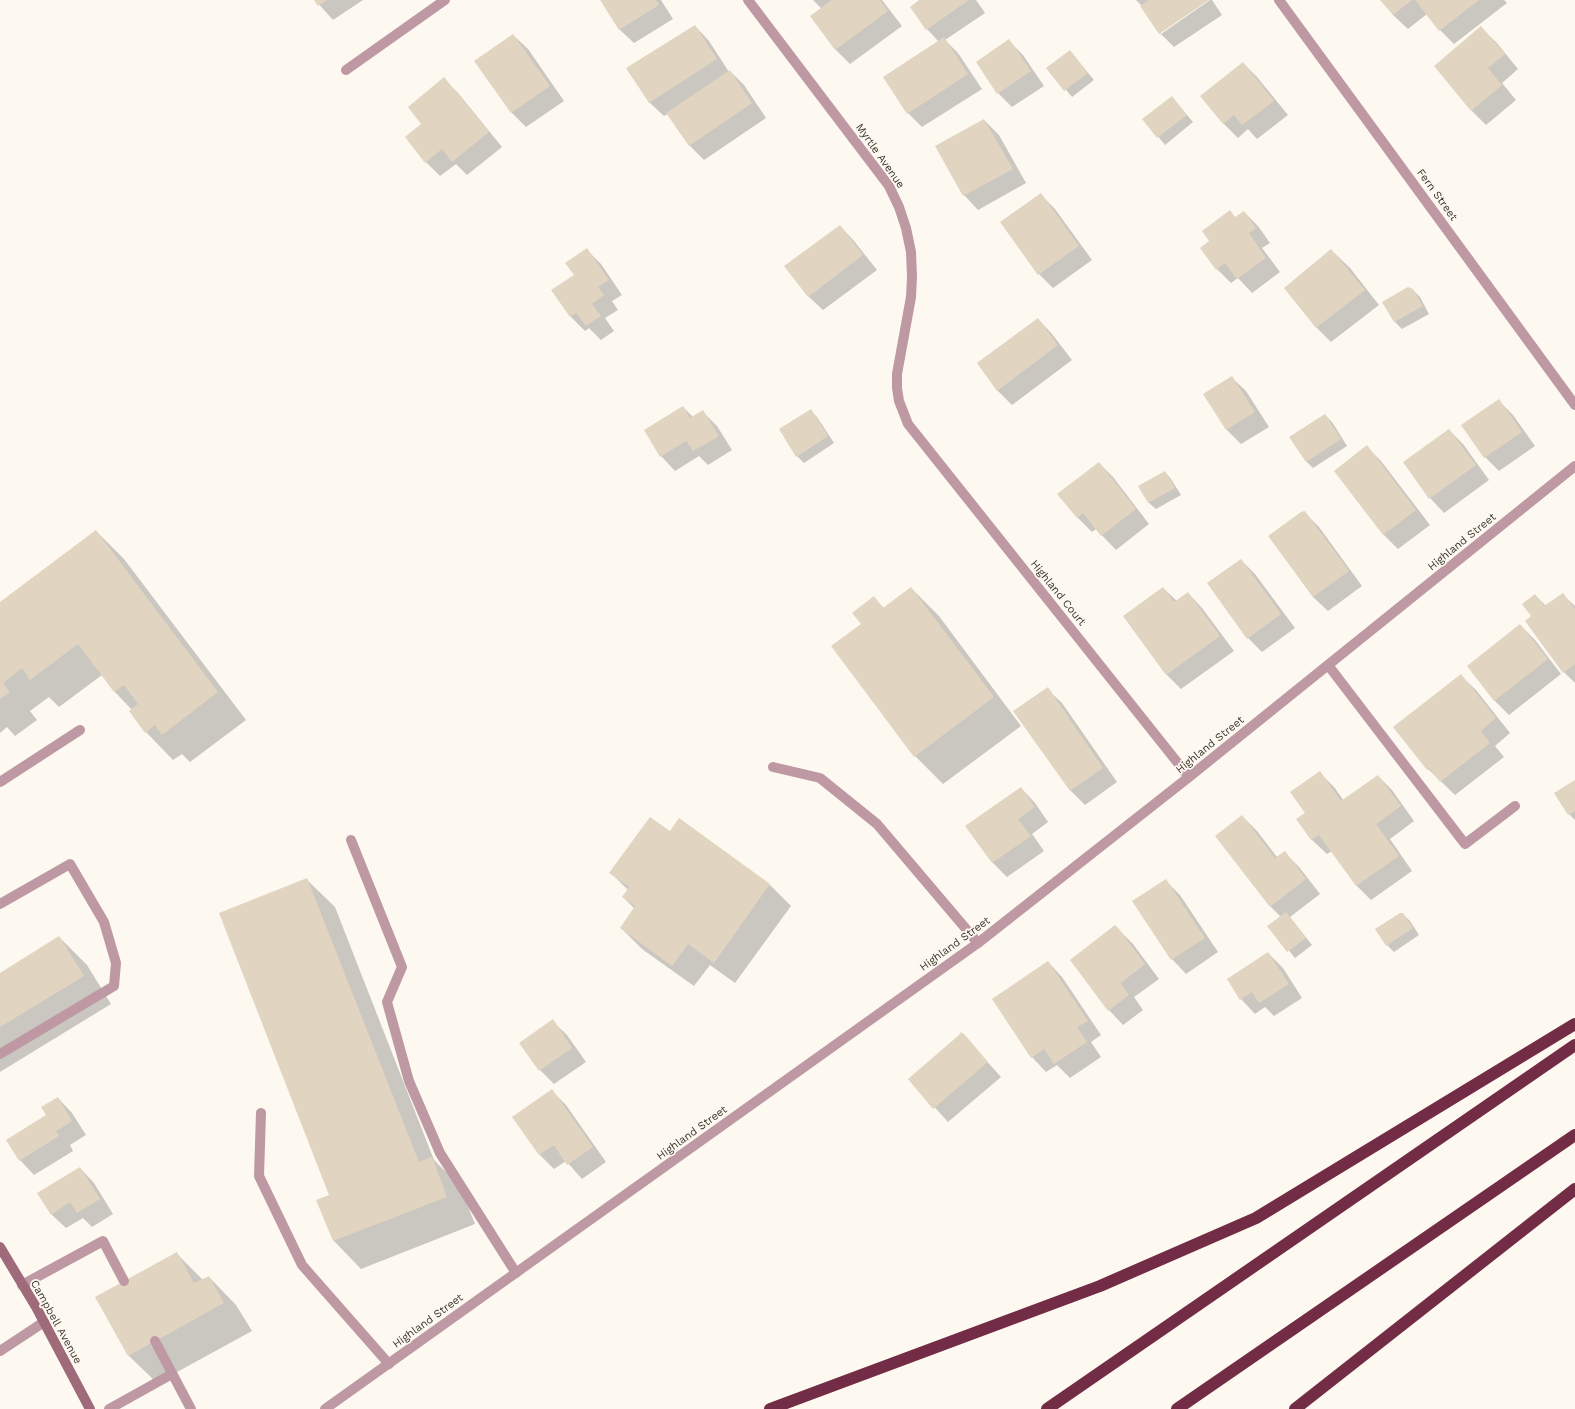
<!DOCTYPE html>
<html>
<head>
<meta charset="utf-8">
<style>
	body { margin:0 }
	canvas { display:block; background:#fdf8f0 }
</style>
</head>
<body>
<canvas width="1575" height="1409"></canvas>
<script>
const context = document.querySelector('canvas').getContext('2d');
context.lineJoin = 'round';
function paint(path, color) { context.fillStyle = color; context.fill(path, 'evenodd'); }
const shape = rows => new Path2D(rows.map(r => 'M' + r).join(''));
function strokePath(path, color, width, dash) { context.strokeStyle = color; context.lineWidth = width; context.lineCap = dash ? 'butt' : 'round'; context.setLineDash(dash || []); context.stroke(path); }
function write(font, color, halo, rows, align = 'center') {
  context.font = font + ' "Work Sans",sans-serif'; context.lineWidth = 3.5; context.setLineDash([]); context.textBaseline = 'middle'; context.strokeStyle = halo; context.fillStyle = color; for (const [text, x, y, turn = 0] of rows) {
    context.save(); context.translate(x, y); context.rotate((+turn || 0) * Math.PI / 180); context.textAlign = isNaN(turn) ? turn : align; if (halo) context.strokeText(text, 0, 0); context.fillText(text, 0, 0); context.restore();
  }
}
const shadow = shape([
	[315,0,363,0,333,20],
	[602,0,661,0,673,19,634,43,619,29],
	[813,0,882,0,902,26,850,64,836,50,811,17,822,9],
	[921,0,976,0,985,13,945,40,958,53,982,89,922,127,908,113,939,42,927,29],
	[1136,0,1207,0,1161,31,1161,34,1210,0,1212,0,1222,15,1174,47,1160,33,1142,6],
	[1382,0,1504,0,1507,3,1454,44,1440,30,1427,14,1408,29,1393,15],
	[695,26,709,41,729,72,730,71,744,85,766,118,704,160,690,146,668,114,664,116,649,102],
	[1481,28,1496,42,1518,69,1502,83,1516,100,1486,125,1471,110],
	[513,35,528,49,564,101,526,127,512,113,476,61],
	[1009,41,1023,55,1044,86,1012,107,998,93],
	[1070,51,1094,80,1072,97,1048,68],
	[1243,63,1257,77,1288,115,1257,139,1248,129,1238,138,1223,123],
	[444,79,458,93,502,147,467,175,456,164,440,176,426,162,423,124],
	[1172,97,1193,122,1165,145,1144,119],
	[984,120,999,135,1026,183,978,210,964,195],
	[1041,195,1055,209,1092,260,1053,288,1039,274],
	[1244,212,1258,226,1270,243,1262,248,1280,272,1252,293,1238,278,1231,283,1217,269,1236,218],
	[840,226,854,241,877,270,823,310,808,296],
	[587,250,601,264,622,295,612,301,618,310,605,318,614,331,601,340,589,328,585,331,571,317,553,291,575,275],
	[1331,250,1350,268,1379,305,1331,342,1317,328,1285,288],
	[1413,290,1420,297,1429,314,1402,329,1395,322,1384,302],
	[1038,319,1052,334,1072,360,1012,405,998,391,978,364],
	[1231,377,1246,391,1269,427,1241,444,1227,430,1204,395],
	[1499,401,1513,415,1535,446,1499,471,1485,457],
	[683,407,693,417,703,412,717,426,732,450,708,465,699,456,675,471,661,456],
	[810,410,817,417,834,443,804,463,797,456],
	[1325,415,1332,422,1347,446,1313,468,1306,461],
	[1449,430,1463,444,1489,480,1444,513,1430,498,1404,463],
	[1367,447,1381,461,1430,525,1398,549,1384,535,1335,471],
	[1099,463,1113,477,1149,524,1116,550,1096,529,1092,532,1077,517],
	[1165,472,1171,479,1181,495,1156,509,1149,503,1140,487],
	[1305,513,1319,527,1362,586,1328,611,1313,597,1269,536],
	[96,531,124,559,246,720,190,762,182,754,173,760,146,732,132,710,115,692,102,675,59,707,49,697,30,711,37,720,15,736,7,727,0,733,0,603],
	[1241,560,1255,574,1295,628,1262,652,1248,638],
	[911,588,939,616,1021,726,943,784,915,756,833,647,863,624,874,598,884,608],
	[1163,588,1177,601,1188,593,1202,608,1234,651,1181,689,1167,675,1124,616],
	[1562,594,1575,606,1575,683,1564,672,1533,616,1535,595,1546,606],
	[1520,625,1535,640,1561,674,1509,715,1495,701,1468,666],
	[1461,676,1476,690,1510,733,1495,746,1504,757,1455,795,1428,769],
	[1047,689,1062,703,1117,782,1085,805,1070,790],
	[1320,773,1334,787,1344,801,1378,776,1392,790,1414,821,1390,839,1412,871,1371,900,1357,886,1332,851,1327,854,1312,840,1297,819,1306,813],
	[1575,781,1575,820,1569,814,1556,794],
	[1021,788,1035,803,1048,822,1032,834,1044,851,1007,877,993,863,967,826],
	[1242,816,1257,831,1277,857,1284,852,1299,867,1320,894,1290,917,1312,945,1295,958,1269,926,1281,917,1271,907,1217,836],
	[679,820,770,885,791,906,735,983,710,965,694,986,642,949,621,928,635,909,623,897,628,890,611,873,670,832],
	[307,880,335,907,434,1160,460,1186,475,1224,361,1269,334,1241],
	[1166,881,1180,895,1218,952,1186,974,1172,959],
	[1403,914,1410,921,1419,935,1394,952,1387,945],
	[1119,930,1133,944,1159,979,1134,997,1143,1010,1123,1025,1109,1010],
	[59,937,87,965,111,1004,0,1072,0,974],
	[1268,953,1283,968,1302,998,1274,1016,1265,1007,1255,1014,1241,999,1228,979],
	[1048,962,1062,977,1101,1035,1091,1042,1101,1057,1070,1078,1057,1065,1046,1072,1032,1057,993,999],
	[552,1021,567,1035,586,1062,554,1084,540,1070],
	[964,1036,1001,1077,948,1122,909,1079],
	[552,1091,566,1105,606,1162,582,1179,566,1161,554,1169,540,1155,514,1117],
	[58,1098,72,1113,86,1135,70,1145,73,1151,34,1175,20,1160],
	[80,1168,94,1183,113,1214,92,1227,83,1218,66,1228,51,1214],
	[176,1253,203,1280,209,1277,236,1305,252,1331,157,1383,129,1356,96,1298]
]);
const building = shape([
	[314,0,327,0,318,6],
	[600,0,656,0,659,5,619,30],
	[832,0,880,0,888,11,835,50,810,16],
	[919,0,969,0,926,30,910,7],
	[1149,0,1209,0,1159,34,1140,6],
	[1380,0,1412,0,1393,15],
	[1415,0,1479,0,1439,31],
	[695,25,717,59,649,103,626,68],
	[1481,26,1505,54,1488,68,1502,85,1471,111,1434,66],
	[513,34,550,86,511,113,474,61],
	[944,37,968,74,907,114,883,77],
	[1009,39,1031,71,997,94,976,62],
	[1070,50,1088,73,1064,91,1046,68],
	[1243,62,1274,101,1242,125,1234,115,1223,124,1200,96],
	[730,70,752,103,689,146,666,113],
	[444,77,489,132,452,162,442,149,425,163,405,137,421,124,408,107],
	[1172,96,1187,115,1157,138,1142,119],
	[984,119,1013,169,963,196,935,146],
	[1041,193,1079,246,1038,275,1000,222],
	[1230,210,1235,217,1244,211,1256,228,1249,233,1266,258,1237,279,1225,263,1216,270,1200,248,1209,241,1202,231],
	[840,225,863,255,808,297,784,266],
	[587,248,609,280,598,287,604,295,592,304,601,316,586,326,576,313,570,317,551,290,574,275,565,263],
	[1331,249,1365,290,1316,328,1284,288],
	[1408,287,1413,289,1423,306,1394,322,1382,302],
	[1038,318,1058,345,997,391,977,363],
	[1232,376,1255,412,1226,430,1203,394],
	[1499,399,1522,432,1484,458,1461,425],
	[683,406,690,418,703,410,719,436,693,451,686,441,660,457,644,430],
	[811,409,828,436,796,457,779,429],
	[1325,414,1341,439,1306,462,1289,437],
	[1449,429,1476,465,1429,499,1403,462],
	[1367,445,1416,510,1383,535,1334,471],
	[1099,462,1136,509,1101,536,1083,513,1077,518,1057,494],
	[1165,471,1175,488,1148,503,1138,486],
	[1305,511,1349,571,1313,597,1268,536,1301,512],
	[96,530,218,692,162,735,155,725,145,733,129,711,138,704,124,685,114,692,78,644,30,680,22,668,3,683,10,692,0,699,0,602],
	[1241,559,1281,614,1247,639,1207,583],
	[911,587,994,697,914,757,831,646,861,624,852,613,874,596,883,608],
	[1163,587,1174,602,1188,592,1220,636,1166,675,1123,616],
	[1563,593,1575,609,1575,664,1563,673,1525,621,1531,616,1522,604,1535,594,1544,606],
	[1520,624,1548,659,1494,701,1467,666],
	[1461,674,1496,718,1481,731,1490,743,1440,782,1429,768,1427,770,1393,727],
	[1048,687,1103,768,1070,791,1013,711],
	[1320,771,1341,801,1378,775,1401,806,1376,824,1399,856,1356,886,1319,835,1311,840,1296,819,1305,813,1290,792],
	[1575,780,1575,811,1568,815,1554,793],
	[1021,787,1035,807,1018,819,1031,836,992,863,965,826],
	[1242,815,1275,858,1285,851,1306,879,1270,907,1215,836],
	[650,817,670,831,679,818,770,884,714,963,688,944,672,966,620,928,635,906,622,897,629,887,609,873],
	[307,878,419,1162,432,1157,447,1197,333,1241,316,1200,329,1195,219,913],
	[1166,879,1205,938,1171,960,1132,901],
	[1286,912,1306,938,1287,952,1267,926],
	[1400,913,1403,913,1413,928,1386,946,1375,929],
	[1115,925,1119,929,1145,964,1121,983,1129,995,1108,1011,1070,960],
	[59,936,84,976,0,1027,0,973],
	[1268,952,1289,984,1259,1003,1252,992,1240,1000,1227,979],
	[1048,961,1088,1021,1077,1027,1087,1042,1054,1064,1044,1049,1031,1058,992,999],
	[553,1019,572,1048,539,1071,519,1043],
	[961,1032,965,1035,988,1062,933,1109,908,1079,959,1035],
	[552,1089,593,1147,567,1165,554,1145,539,1155,512,1117],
	[58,1097,72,1121,56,1131,59,1136,19,1161,6,1140,46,1115,41,1107],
	[80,1167,100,1199,77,1213,70,1202,51,1215,37,1193],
	[177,1252,194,1283,209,1276,224,1303,128,1356,95,1297]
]);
const lane = shape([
	[1328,665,1465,844,1515,806],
	[773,767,820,778,877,824,978,943],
	[0,782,80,730],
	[351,840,402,967,387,1002,409,1081,440,1153,516,1273],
	[0,904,70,864,104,922,116,963,114,986,0,1054],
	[261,1113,259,1176,302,1265,389,1364],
	[22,1285,103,1241,124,1281],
	[155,1341,191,1409],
	[0,1351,44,1322],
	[109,1409,172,1374]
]);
const street = shape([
	[748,0,889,186,899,207,906,228,911,252,912,277,911,297,897,374,897,388,899,401,908,424,1189,777],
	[1279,0,1575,405],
	[346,70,445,0],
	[325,1409,978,943,1189,777,1575,466]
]);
const secondary = shape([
	[0,1247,36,1307,90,1409]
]);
const highway = shape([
	[770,1409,1100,1286,1256,1218,1575,1024],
	[1047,1409,1575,1045],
	[1177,1409,1575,1135],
	[1295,1409,1575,1189]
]);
const streetNames = [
	["Myrtle Avenue",880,156,55],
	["Fern Street",1437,195,54],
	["Highland Street",1462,542,-39],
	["Highland Court",1058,593,51],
	["Highland Street",1210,745,-39],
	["Highland Street",955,944,-36],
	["Highland Street",692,1133,-36],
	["Highland Street",428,1321,-36],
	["Campbell Avenue",56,1322,61]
];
paint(shadow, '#0003');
paint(building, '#e1d4c0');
strokePath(lane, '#be99a3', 10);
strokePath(street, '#be99a3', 10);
strokePath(secondary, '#9f6b7b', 10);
strokePath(highway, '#722c46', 12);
write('11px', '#3c372f', '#fdf8f0', streetNames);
</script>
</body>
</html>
